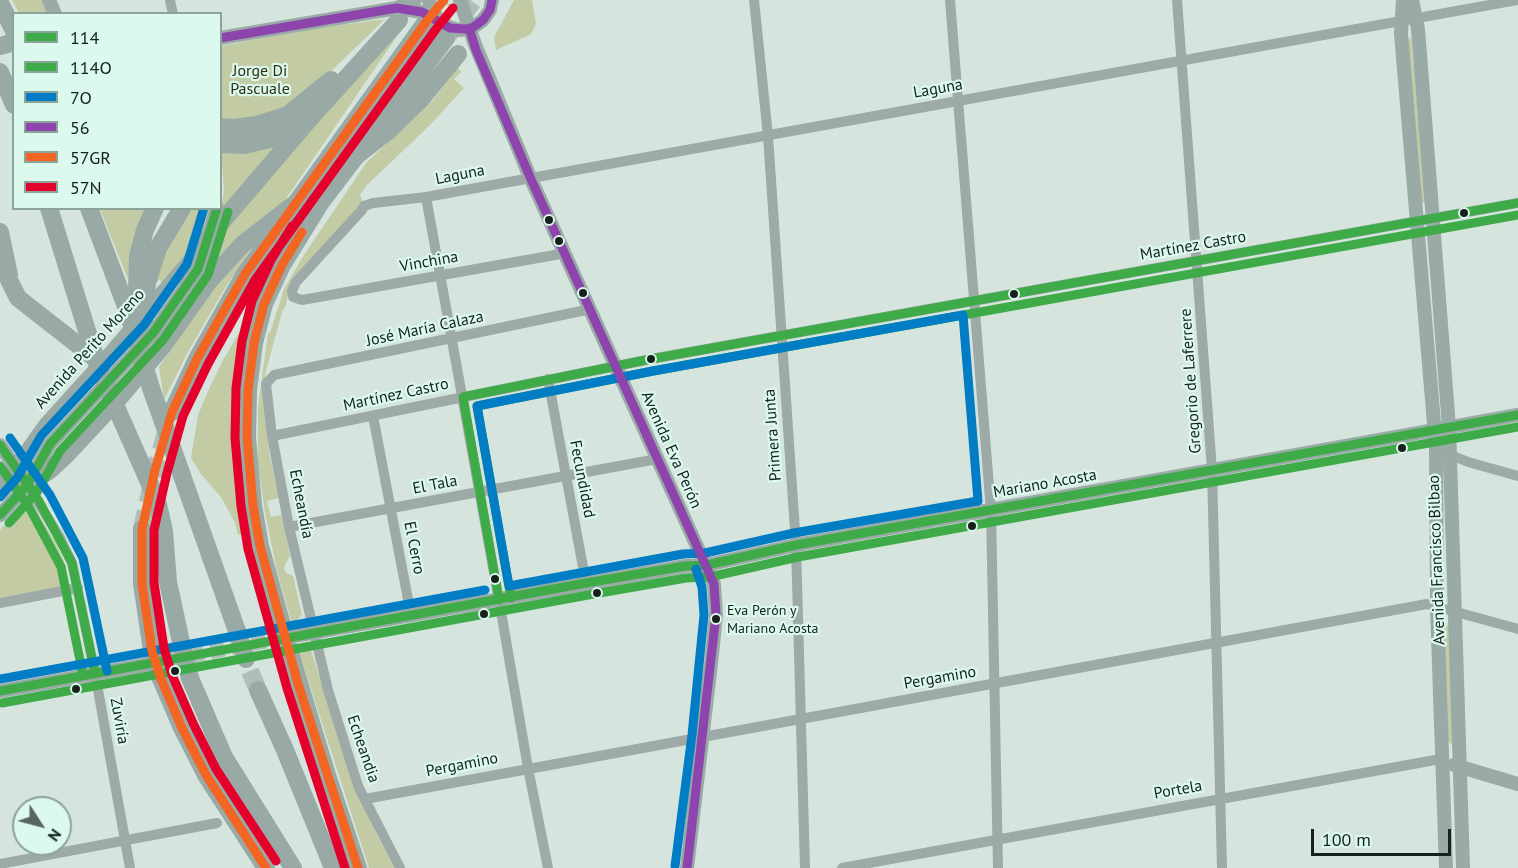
<!DOCTYPE html>
<html>
<head>
<meta charset="utf-8">
<style>
	body { margin:0 }
	#map { position:relative; width:1518px; height:868px; overflow:hidden; background:#d5e5de; font-family:"PT Sans",sans-serif }
	canvas { display:block }
	.legend { position:absolute; left:12px; top:12px; width:210px; height:198px; box-sizing:border-box; background:#dbf9ec; border:2px solid #8ca399; margin:0; padding:8px 10px; list-style:none; font-size:18px; color:#16211c }
	.legend li { display:flex; align-items:center; gap:12px; height:30px }
	.legend b { width:30px; border:2px solid #8ca399 }
	.north { position:absolute; left:12px; top:796px; width:60px; height:60px; box-sizing:border-box; background:#dbf9ec; border:2px solid #8ca399; border-radius:50%; rotate:126deg; font-size:16px; font-weight:700; line-height:24px; text-align:center; color:#16211c }
	.north::after { content:''; display:block; margin:auto; width:21px; height:27px; background:#596660; clip-path:polygon(50% 0,100% 100%,50% 72%,0 100%) }
	.scale { position:absolute; left:1311px; top:829px; width:140px; height:27px; box-sizing:border-box; border:3px solid #16211c; border-top:0; padding-left:8px; font-size:18px; line-height:21px; white-space:nowrap; color:#16211c; -webkit-text-stroke:4px #dbf9ec; paint-order:stroke }
</style>
</head>
<body>
<div id="map">
<canvas width="1518" height="868"></canvas>
<ul class="legend">
<li><b style="height:8px;background:#3fab48"></b>114</li>
<li><b style="height:8px;background:#3fab48"></b>114O</li>
<li><b style="height:8px;background:#007dc5"></b>7O</li>
<li><b style="height:8px;background:#8e44ad"></b>56</li>
<li><b style="height:8px;background:#f26522"></b>57GR</li>
<li><b style="height:8px;background:#e4002b"></b>57N</li>
</ul>
<div class="north">N</div>
<div class="scale">100 m</div>
</div>
<script>
const context = document.querySelector('canvas').getContext('2d');
context.lineJoin = 'round';
function paint(path, color) { context.fillStyle = color; context.fill(path, 'evenodd'); }
const shape = rows => new Path2D(rows.map(r => 'M' + r).join(''));
function strokePath(path, color, width, dash) { context.strokeStyle = color; context.lineWidth = width; context.lineCap = dash ? 'butt' : 'round'; context.setLineDash(dash || []); context.stroke(path); }
function write(font, color, halo, rows, align = 'center') {
  context.font = font + ' "PT Sans",sans-serif'; context.lineWidth = 4.5; context.setLineDash([]); context.textBaseline = 'middle'; context.strokeStyle = halo; context.fillStyle = color; for (const [text, x, y, turn = 0] of rows) {
    context.save(); context.translate(x, y); context.rotate((+turn || 0) * Math.PI / 180); context.textAlign = isNaN(turn) ? turn : align; if (halo) context.strokeText(text, 0, 0); context.fillText(text, 0, 0); context.restore();
  }
}
const green = shape([
	[12,0,45,0,53,13,19,13],
	[514,0,532,0,536,24,531,34,496,50,494,37],
	[385,19,319,83,273,115,221,122,221,46,311,29],
	[406,23,225,288,188,352,164,400,159,367,175,344,153,347,153,343,201,275,213,239],
	[1411,38,1426,202,1424,203,1422,202,1408,39],
	[458,67,461,72,454,79,464,88,430,125,366,186,360,195,363,202,289,288,286,305,282,312,266,371,265,382,269,453,279,498,267,501,271,517,282,515,290,556,284,567,285,572,293,576,302,615,292,624,277,571,265,513,258,463,258,408,268,333,270,333,284,289,302,258,366,163,432,101],
	[280,140,220,214,224,192,221,148],
	[100,209,149,209,129,282],
	[187,209,211,209,202,239,163,283,159,280,152,288,154,276],
	[257,302,242,365,239,389,239,464,248,531,238,535,235,523,221,497,201,474,191,458,198,415,209,389,222,362],
	[28,506,35,510,55,541,66,566,67,580,64,586,0,598,0,530,22,507],
	[1450,625,1454,743,1452,744,1447,742,1443,629,1445,626],
	[301,645,308,647,312,653,353,787,366,805,376,833,394,868,369,868,297,646]
]);
const secondaryTunnel = shape([
	[149,664,294,636]
]);
const highwayTunnel = shape([
	[426,22,444,0],
	[446,38,474,0],
	[142,529,155,470,169,423],
	[250,671,258,690]
]);
const street = shape([
	[170,0,173,14],
	[754,0,768,136,796,545,805,868],
	[950,0,991,511,998,868],
	[1177,0,1212,470,1222,868],
	[426,197,499,600,528,768,548,868],
	[566,253,302,300,293,297,292,291,296,282,362,210,364,206,373,203,426,197,1517,0],
	[548,379,586,583],
	[373,416,411,615],
	[272,436,651,359,1518,203],
	[1444,452,1468,462,1518,476],
	[27,485,59,536,72,563,95,673,130,868],
	[289,527,657,459],
	[0,603,78,588],
	[365,799,1427,604,1518,629],
	[0,864,217,823],
	[400,868,358,786,328,690,289,527,272,436,266,384,274,375,591,309],
	[842,868,1435,760,1443,762]
]);
const secondary = shape([
	[49,0,55,14],
	[1403,0,1401,34,1436,447,1437,607,1446,868],
	[1412,0,1418,29,1449,427,1463,868],
	[220,38,397,8,415,0],
	[474,42,530,177,714,584,716,615,712,655,687,868],
	[0,445,27,485],
	[0,484,15,467,45,425,111,352,201,247],
	[0,515,27,485,50,444,153,333,198,269,217,208],
	[294,636,685,566,707,565,796,545,1518,415],
	[0,691,149,664],
	[1454,765,1518,784]
]);
const highway = shape([
	[0,3,14,31],
	[0,46,14,42],
	[421,99,458,54],
	[220,127,235,128,256,125,288,115,331,80],
	[220,144,244,145,274,138,300,123],
	[49,208,96,360],
	[89,208,127,309],
	[0,232,9,275],
	[208,238,312,116,399,20],
	[0,262,18,298,96,359],
	[147,283,158,248,182,208],
	[137,294,138,256,145,230,155,208],
	[151,388,237,631],
	[116,407,157,500,164,531,168,582,181,642],
	[172,412,197,359,245,274,426,22],
	[27,485,50,470,65,456,119,398,162,347,209,281],
	[142,529,142,584,152,651],
	[282,625,260,546,253,505,247,437,248,390,254,343,264,304,282,265,321,202,446,38],
	[290,653,327,775,358,868],
	[190,678,224,757,293,868],
	[161,679,182,728,206,775,266,868],
	[258,690,285,750,333,868]
]);
const secondaryBridge = shape([
	[429,0,432,12,438,20,448,27,460,30,472,28,483,20,490,10,492,0],
	[460,0,474,42],
	[397,8,422,12,438,20]
]);
const highwayBridge = shape([
	[0,72,14,105],
	[209,281,243,244,387,132,421,99],
	[127,309,151,388],
	[142,343,147,283],
	[96,360,116,407],
	[282,625,290,653],
	[237,631,246,659],
	[181,642,190,678],
	[152,651,161,679]
]);
const bus1 = shape([
	[0,445,39,501,72,563,95,673],
	[0,515,27,485,50,444,153,333,198,269,217,208],
	[499,600,463,397,651,359,1518,203],
	[0,691,586,583,685,566,707,565,796,545,1518,415]
]);
const bus2 = shape([
	[0,466,29,507,61,567,83,675],
	[9,523,37,492,60,451,163,340,208,275,228,212],
	[511,598,477,406,653,371,1518,215],
	[2,703,588,595,686,578,710,577,798,557,1518,427]
]);
const bus3 = shape([
	[963,315,978,501,794,533,705,553,683,554,509,586,477,406,653,371,963,315],
	[10,438,50,495,83,558,107,671],
	[0,497,17,478,41,436,144,325,187,264,204,208],
	[0,679,485,590],
	[675,866,692,735,704,615,702,587,696,569]
]);
const bus4 = shape([
	[469,28,476,50,530,177,714,584,716,615,687,868],
	[220,38,397,8,422,12,450,28,465,29,472,28,483,20,490,10,492,0]
]);
const bus5 = shape([
	[302,232,282,265,264,304,254,343,248,390,247,437,253,505,260,546,298,684,358,868],
	[266,868,206,775,182,728,161,679,152,651,142,584,142,529,155,470,172,412,197,359,217,323,245,274,426,22,444,0]
]);
const bus6 = shape([
	[292,226,271,260,252,301,242,341,236,388,235,438,241,506,248,549,287,688,345,868],
	[276,861,216,769,193,723,172,675,164,648,154,583,154,530,167,473,183,416,208,364,255,280,436,29,453,8]
]);
const markers = [
	[1464,213,5,"#16211c"],
	[549,220,5,"#16211c"],
	[559,241,5,"#16211c"],
	[583,293,5,"#16211c"],
	[1014,294,5,"#16211c"],
	[651,359,5,"#16211c"],
	[1402,448,5,"#16211c"],
	[972,526,5,"#16211c"],
	[495,579,5,"#16211c"],
	[597,593,5,"#16211c"],
	[484,614,5,"#16211c"],
	[716,619,5,"#16211c"],
	[175,671,5,"#16211c"],
	[76,689,5,"#16211c"]
];
const busNames = [
	["Eva Perón y",727,611],
	["Mariano Acosta",727,629]
];
const parkNames = [
	["Jorge Di",260,71],
	["Pascuale",260,89]
];
const streetNames = [
	["Laguna",938,89,-10],
	["Laguna",460,175,-11],
	["Martínez Castro",1193,246,-10],
	["Vinchina",429,262,-10],
	["José María Calaza",425,329,-12],
	["Avenida Perito Moreno",90,349,-48],
	["Gregorio de Laferrere",1191,381,-94],
	["Martínez Castro",396,395,-12],
	["Primera Junta",773,435,-94],
	["Avenida Eva Perón",671,450,66],
	["Fecundidad",582,479,79],
	["Mariano Acosta",1045,484,-10],
	["El Tala",435,485,-11],
	["Echeandía",301,504,79],
	["El Cerro",414,548,79],
	["Avenida Francisco Bilbao",1437,560,-92],
	["Pergamino",940,678,-10],
	["Zuviría",119,721,80],
	["Echeandia",363,749,71],
	["Pergamino",462,765,-11],
	["Portela",1178,790,-10]
];
paint(green, '#c2cba4');
strokePath(secondaryTunnel, '#afbeb7', 14, [14, 7]);
strokePath(highwayTunnel, '#afbeb7', 18, [18, 9]);
strokePath(street, '#9daaa8', 10);
strokePath(secondary, '#9aaaa7', 14);
strokePath(highway, '#99a9a5', 18);
strokePath(secondaryBridge, '#9aaaa7', 14);
strokePath(highwayBridge, '#99a9a5', 18);
strokePath(bus1, '#3fab48', 9);
strokePath(bus2, '#3fab48', 9);
strokePath(bus3, '#007dc5', 9);
strokePath(bus4, '#8e44ad', 9);
strokePath(bus5, '#f26522', 9);
strokePath(bus6, '#e4002b', 9);
for (const [x, y, r, color] of markers) { const dot = new Path2D(); dot.arc(x, y, r, 0, 2 * Math.PI); context.fillStyle = color; context.fill(dot); strokePath(dot, '#dbf9ec', 2); }
write('14px', '#16211c', '#dbf9ec', busNames, 'left');
write('16px', '#2f3012', '#dbf9ec', parkNames);
write('16px', '#16211c', '#dbf9ec', streetNames);
</script>
</body>
</html>
